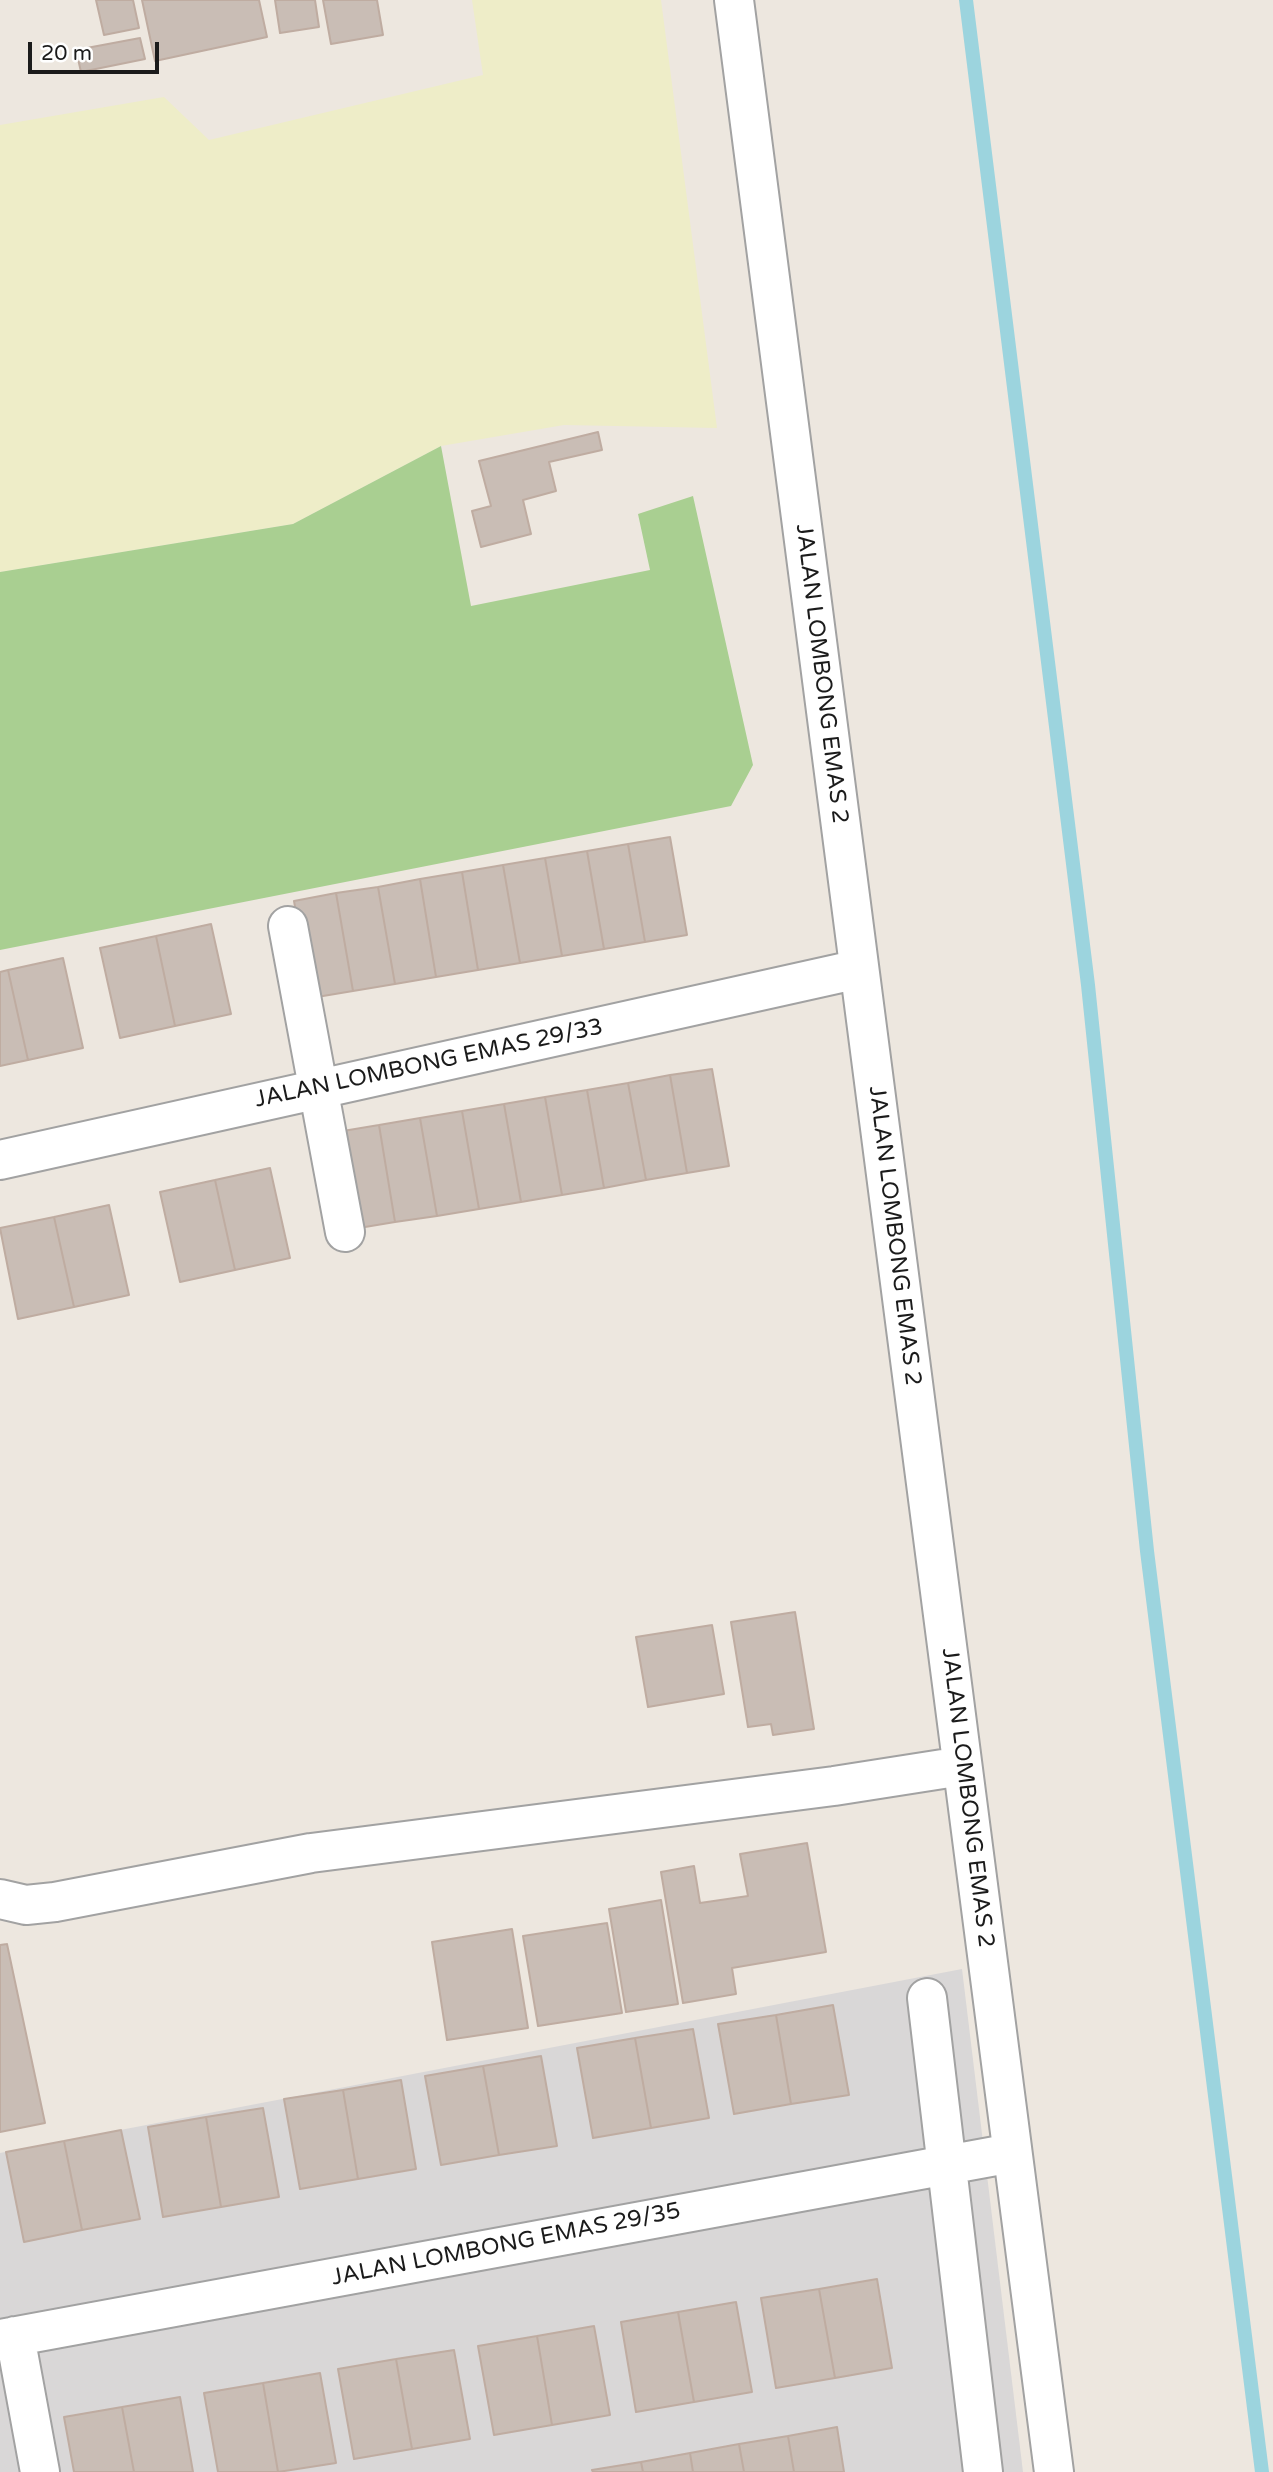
<!DOCTYPE html>
<html>
<head>
<meta charset="utf-8">
<style>
	body { margin:0 }
	#map { position:relative; width:1273px; height:2472px; overflow:hidden; background:#ede7df; font-family:"Varela Round",sans-serif }
	canvas { display:block }
	.scale { position:absolute; left:28px; top:42px; width:131px; height:32px; box-sizing:border-box; border:4px solid #1b1b1b; border-top:0; padding-left:9px; font-size:21px; line-height:24px; white-space:nowrap; color:#1b1b1b; -webkit-text-stroke:5px #fff; paint-order:stroke }
</style>
</head>
<body>
<div id="map">
<canvas width="1273" height="2472"></canvas>
<div class="scale">20 m</div>
</div>
<script>
const context = document.querySelector('canvas').getContext('2d');
context.lineJoin = 'round';
function paint(path, color) { context.fillStyle = color; context.fill(path, 'evenodd'); }
const shape = rows => new Path2D(rows.map(r => 'M' + r).join(''));
function strokePath(path, color, width, dash) { context.strokeStyle = color; context.lineWidth = width; context.lineCap = dash ? 'butt' : 'round'; context.setLineDash(dash || []); context.stroke(path); }
function write(font, color, halo, rows, align = 'center') {
  context.font = font + ' "Varela Round",sans-serif'; context.lineWidth = 5; context.setLineDash([]); context.textBaseline = 'middle'; context.strokeStyle = halo; context.fillStyle = color; for (const [text, x, y, turn = 0] of rows) {
    context.save(); context.translate(x, y); context.rotate((+turn || 0) * Math.PI / 180); context.textAlign = isNaN(turn) ? turn : align; if (halo) context.strokeText(text, 0, 0); context.fillText(text, 0, 0); context.restore();
  }
}
const residential = shape([
	[962,1969,1023,2472,0,2472,0,2153]
]);
const farmland = shape([
	[472,0,661,0,717,428,564,425,441,446,293,524,0,572,0,125,164,97,209,140,483,75]
]);
const forest = shape([
	[441,446,471,606,650,570,638,514,693,496,753,765,731,806,0,950,0,572,293,524]
]);
const stream = shape([
	[966,0,1088,985,1147,1551,1262,2472]
]);
const building = shape([
	[96,0,133,0,139,28,104,35,96,0],
	[142,0,259,0,267,37,155,61,142,0],
	[275,0,315,0,319,27,280,33,275,0],
	[323,0,377,0,383,35,331,44,323,0],
	[140,38,145,59,81,72,76,50,140,38],
	[598,432,602,450,549,462,556,491,523,500,531,534,481,547,472,511,491,506,479,461,598,432],
	[670,837,687,935,645,942,628,844,670,837],
	[628,844,645,942,604,949,587,851,628,844],
	[587,851,604,949,562,956,545,858,587,851],
	[545,858,562,956,520,963,503,865,545,858],
	[503,865,520,963,478,970,462,872,503,865],
	[462,872,478,970,436,977,420,879,462,872],
	[420,879,436,977,395,984,378,887,420,879],
	[378,887,395,984,353,991,336,893,378,887],
	[336,893,353,991,311,998,294,901,336,893],
	[211,924,231,1014,175,1026,156,936,211,924],
	[156,936,175,1026,120,1038,100,948,156,936],
	[63,958,83,1048,28,1060,8,970,63,958],
	[8,970,28,1060,0,1066,0,972,8,970],
	[712,1069,729,1166,687,1173,670,1075,712,1069],
	[670,1075,687,1173,646,1180,628,1083,670,1075],
	[628,1083,646,1180,604,1188,587,1090,628,1083],
	[587,1090,604,1188,562,1195,545,1097,587,1090],
	[545,1097,562,1195,521,1202,504,1104,545,1097],
	[504,1104,521,1202,479,1209,462,1111,504,1104],
	[462,1111,479,1209,437,1216,420,1118,462,1111],
	[420,1118,437,1216,395,1222,379,1125,420,1118],
	[379,1125,395,1222,353,1229,337,1132,379,1125],
	[270,1168,290,1258,235,1270,215,1180,270,1168],
	[215,1180,235,1270,180,1282,160,1192,215,1180],
	[109,1205,129,1295,74,1307,54,1217,109,1205],
	[54,1217,74,1307,18,1319,0,1228,54,1217],
	[795,1612,814,1729,773,1735,771,1724,748,1727,731,1622,795,1612],
	[712,1625,724,1694,648,1707,636,1637,712,1625],
	[807,1843,826,1952,732,1968,736,1994,683,2003,661,1872,694,1866,700,1903,748,1896,740,1854,807,1843],
	[661,1900,678,2004,626,2012,609,1909,661,1900],
	[607,1923,622,2013,538,2026,523,1936,607,1923],
	[512,1929,528,2028,447,2040,432,1942,512,1929],
	[7,1944,45,2123,0,2132,0,1945,7,1944],
	[833,2005,849,2095,791,2104,776,2015,833,2005],
	[776,2015,791,2104,734,2114,718,2024,776,2015],
	[693,2029,709,2118,651,2128,635,2038,693,2029],
	[635,2038,651,2128,593,2138,577,2048,635,2038],
	[541,2056,557,2146,499,2155,483,2066,541,2056],
	[483,2066,499,2155,441,2165,425,2076,483,2066],
	[401,2080,416,2169,358,2179,343,2090,401,2080],
	[343,2090,358,2179,300,2189,284,2099,343,2090],
	[263,2108,279,2197,221,2207,206,2117,263,2108],
	[206,2117,221,2207,163,2217,148,2127,206,2117],
	[121,2130,140,2219,82,2230,64,2141,121,2130],
	[64,2141,82,2230,24,2242,6,2152,64,2141],
	[877,2279,892,2368,835,2378,819,2289,877,2279],
	[819,2289,835,2378,776,2388,761,2298,819,2289],
	[736,2302,752,2392,694,2402,678,2312,736,2302],
	[678,2312,694,2402,636,2412,621,2322,678,2312],
	[594,2326,610,2415,552,2425,537,2336,594,2326],
	[537,2336,552,2425,494,2435,478,2346,537,2336],
	[454,2350,470,2439,412,2449,396,2359,454,2350],
	[396,2359,412,2449,354,2459,338,2369,396,2359],
	[320,2373,336,2463,278,2472,263,2383,320,2373],
	[263,2383,278,2472,218,2472,204,2393,263,2383],
	[180,2397,193,2472,134,2472,122,2407,180,2397],
	[122,2407,134,2472,74,2472,64,2417,122,2407],
	[837,2427,844,2472,794,2472,788,2436,837,2427],
	[788,2436,794,2472,744,2472,739,2444,788,2436],
	[739,2444,744,2472,693,2472,690,2453,739,2444],
	[690,2453,693,2472,643,2472,641,2462,690,2453],
	[641,2462,643,2472,593,2472,592,2470,641,2462]
]);
const minor = shape([
	[734,0,1054,2472],
	[288,926,345,1232],
	[0,1160,859,969],
	[0,1899,26,1905,55,1902,311,1853,834,1786,962,1766],
	[927,1998,983,2472],
	[15,2336,40,2472],
	[0,2339,1012,2153]
]);
const streetNames = [
	["JALAN LOMBONG EMAS 2",821,674,83],
	["JALAN LOMBONG EMAS 29/33",429,1064,-12],
	["JALAN LOMBONG EMAS 2",894,1236,83],
	["JALAN LOMBONG EMAS 2",967,1798,83],
	["JALAN LOMBONG EMAS 29/35",506,2245,-11]
];
paint(residential, '#d9d7d7');
paint(farmland, '#eeedc8');
paint(forest, '#a9cf91');
strokePath(stream, '#9cd4de', 14);
paint(building, '#c9bdb5');
strokePath(building, '#bfaca1', 2);
strokePath(minor, '#a2a2a2', 42);
strokePath(minor, '#fff', 38);
write('23px', '#1b1b1b', '#fff', streetNames);
</script>
</body>
</html>
